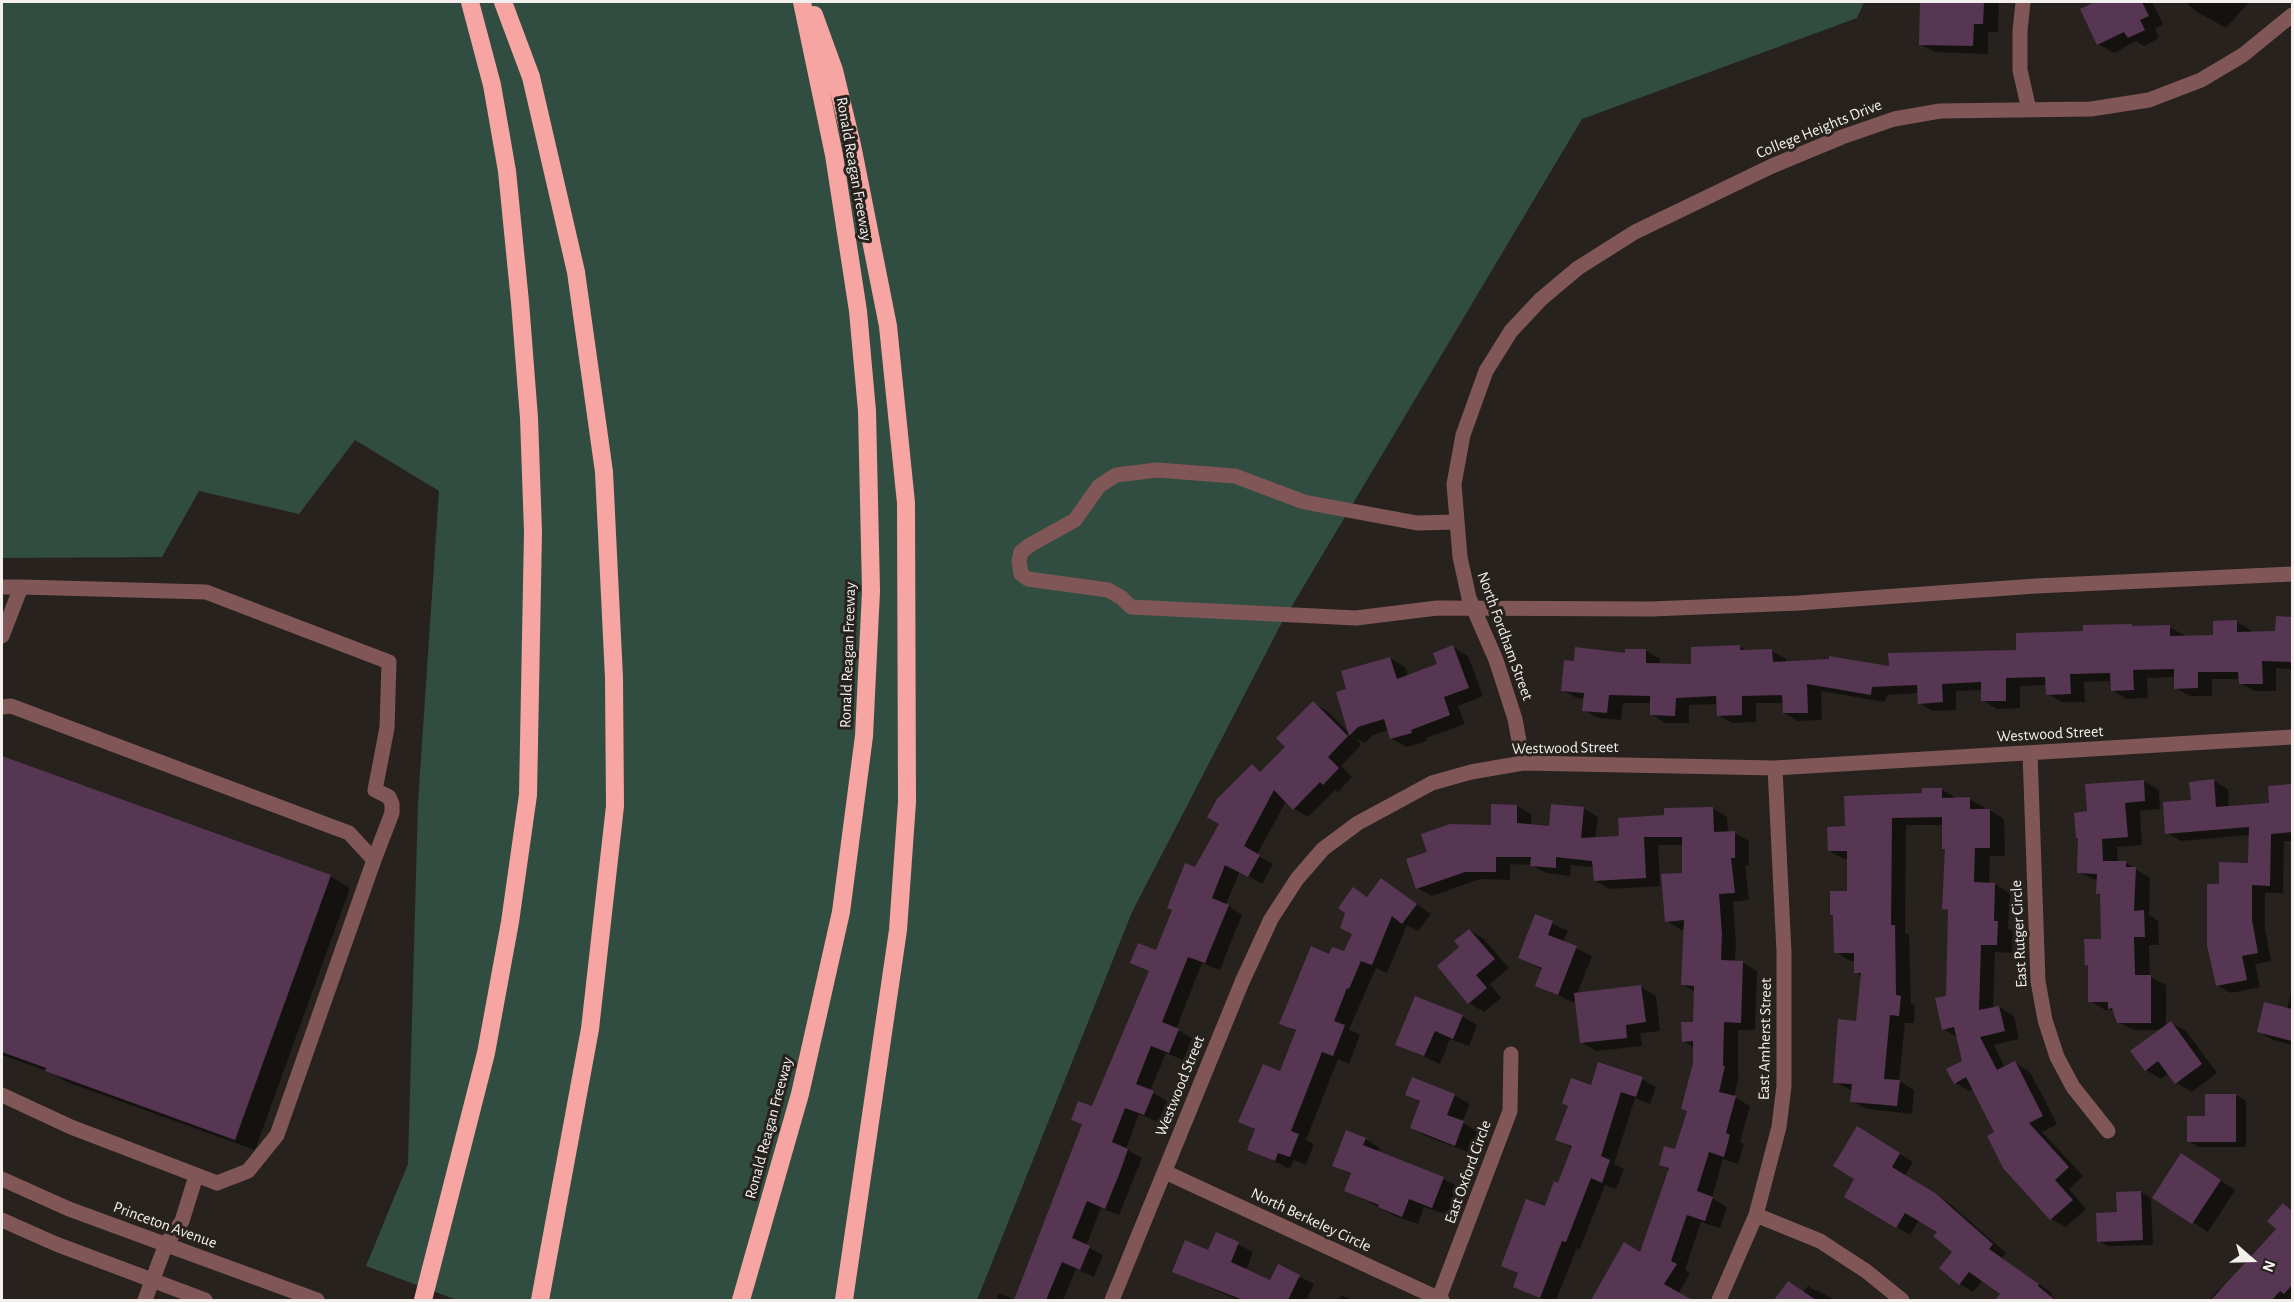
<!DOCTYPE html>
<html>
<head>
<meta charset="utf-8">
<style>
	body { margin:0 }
	#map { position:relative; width:2294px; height:1302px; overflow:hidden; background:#27221d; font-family:"Alegreya Sans",sans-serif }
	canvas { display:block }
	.frame { position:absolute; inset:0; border:3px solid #f2efec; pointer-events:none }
	.north { position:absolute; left:2222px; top:1230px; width:60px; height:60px; -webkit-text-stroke:4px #27221d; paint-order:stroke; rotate:110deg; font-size:16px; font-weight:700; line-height:24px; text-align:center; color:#f2efec }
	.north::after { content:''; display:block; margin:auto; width:21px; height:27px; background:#f2efec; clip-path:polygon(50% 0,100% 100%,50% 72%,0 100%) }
</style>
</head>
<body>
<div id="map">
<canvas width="2294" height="1302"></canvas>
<div class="frame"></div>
<div class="north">N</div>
</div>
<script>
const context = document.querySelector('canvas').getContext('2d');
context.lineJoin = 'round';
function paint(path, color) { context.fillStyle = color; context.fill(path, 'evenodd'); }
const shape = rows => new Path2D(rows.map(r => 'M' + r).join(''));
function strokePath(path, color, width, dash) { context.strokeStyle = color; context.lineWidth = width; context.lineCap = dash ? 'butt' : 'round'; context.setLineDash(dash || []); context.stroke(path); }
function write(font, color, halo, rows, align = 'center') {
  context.font = font + ' "Alegreya Sans",sans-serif'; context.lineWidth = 6; context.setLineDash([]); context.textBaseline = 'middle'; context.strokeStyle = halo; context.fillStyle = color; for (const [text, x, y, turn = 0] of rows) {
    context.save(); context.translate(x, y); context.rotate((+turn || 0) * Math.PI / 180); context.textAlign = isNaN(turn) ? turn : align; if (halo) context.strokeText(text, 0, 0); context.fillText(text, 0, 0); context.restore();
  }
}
const green = shape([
	[2,2,1864,2,1857,18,1582,119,1280,626,1132,912,977,1300,457,1300,366,1266,408,1164,418,803,439,491,355,440,299,514,199,491,162,557,2,558]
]);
const shadow = shape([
	[1922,2,1995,2,1999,3,1998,32,1988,32,1988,54,1935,52,1920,44],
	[2098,2,2152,2,2163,24,2155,29,2159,38,2144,46,2136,41,2114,53,2098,44,2082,10],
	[2185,2,2249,2,2226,28,2197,12],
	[2277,617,2292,618,2292,669,2276,668,2276,691,2254,691,2240,683,2240,679,2212,679,2212,696,2190,696,2175,688,2175,677,2147,678,2148,698,2126,699,2112,690,2112,681,2084,682,2085,702,2062,702,2048,694,2047,685,2020,686,2020,708,1997,709,1982,700,1982,690,1956,691,1956,710,1933,711,1919,703,1919,693,1887,695,1885,702,1821,691,1822,720,1798,721,1784,713,1784,703,1756,703,1756,722,1733,723,1718,715,1718,704,1689,705,1689,723,1665,723,1651,714,1651,703,1623,703,1621,720,1598,718,1584,710,1585,699,1577,698,1562,690,1575,663,1646,651,1660,659,1660,665,1693,666,1740,647,1748,651,1772,651,1786,659,1786,663,1890,667,2018,652,2085,633,2132,625,2136,628,2169,627,2184,635,2184,637,2215,636,2237,622,2251,630,2251,633,2276,633],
	[1453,647,1468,656,1483,696,1458,706,1465,724,1426,738,1427,741,1406,747,1391,738,1389,730,1373,735,1365,743,1357,739,1361,745,1341,766,1352,777,1338,792,1335,790,1308,817,1294,809,1286,801,1257,855,1273,864,1262,884,1240,871,1226,904,1242,915,1233,937,1220,970,1202,963,1176,1029,1192,1038,1183,1060,1166,1053,1150,1091,1167,1101,1158,1122,1139,1114,1126,1149,1142,1158,1133,1180,1119,1215,1101,1208,1086,1246,1103,1255,1094,1277,1076,1269,1063,1300,996,1300,999,1293,1016,1300,1083,1125,1073,1119,1093,1108,1150,972,1132,963,1157,952,1196,869,1252,766,1262,772,1287,747,1313,703,1327,711,1349,733,1348,690,1390,658,1405,667,1408,677,1439,665],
	[2,757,330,876,350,888,255,1150,67,1082,50,1072,2,1055],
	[2144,781,2159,790,2160,809,2140,811,2142,845,2117,847,2118,863,2126,863,2150,878,2149,915,2158,921,2159,945,2149,945,2150,977,2166,985,2166,1026,2171,1023,2186,1031,2217,1073,2192,1092,2176,1083,2169,1073,2161,1079,2146,1070,2160,1030,2133,1030,2118,1022,2114,1010,2105,1010,2090,1001,2090,967,2086,965,2103,940,2101,896,2097,893,2098,881,2078,872,2089,813],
	[2214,781,2228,789,2229,808,2271,804,2270,787,2292,786,2292,841,2284,841,2283,893,2265,893,2265,929,2271,961,2255,964,2260,987,2231,993,2217,985,2221,885,2250,864,2250,835,2181,841,2167,833,2192,801],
	[1941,789,1956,798,1969,799,1984,807,1984,811,1990,810,2004,819,2005,856,1990,856,1989,884,1995,884,2010,893,2008,929,2013,931,2012,953,1995,952,1993,1008,1999,1007,2014,1016,2019,1039,1994,1045,2005,1068,2015,1063,2030,1072,2057,1124,2042,1132,2083,1176,2069,1189,2086,1209,2066,1227,2051,1219,1996,1133,1974,1089,1970,1091,1955,1083,1963,1062,1957,1037,1943,1029,1947,997,1950,912,1944,909,1946,850,1943,825,1906,825,1905,933,1909,935,1911,1003,1915,1006,1914,1023,1905,1023,1899,1081,1914,1090,1912,1114,1867,1109,1852,1101,1853,1091,1835,1082,1858,1022,1862,976,1856,972,1856,961,1850,961,1836,952,1835,916,1831,914,1849,892,1849,859,1844,859,1829,851,1847,827,1924,794],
	[1517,806,1531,814,1531,826,1550,828,1583,808,1598,817,1595,839,1620,837,1666,816,1713,808,1727,817,1728,833,1734,833,1749,841,1749,865,1745,866,1749,900,1733,902,1736,943,1735,962,1742,962,1757,971,1755,1030,1738,1030,1738,1075,1739,1076,1734,1097,1750,1106,1740,1142,1744,1144,1738,1164,1723,1159,1712,1198,1727,1207,1720,1228,1701,1222,1685,1270,1690,1273,1678,1294,1686,1300,1592,1300,1625,1244,1641,1254,1670,1170,1660,1164,1676,1151,1688,1112,1682,1109,1694,1063,1694,1048,1683,1041,1695,1023,1695,992,1683,985,1686,929,1681,930,1667,921,1684,874,1683,845,1658,845,1660,886,1610,889,1595,881,1594,867,1571,865,1570,876,1546,873,1531,865,1510,864,1510,880,1480,879,1432,896,1417,888],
	[1381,880,1431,914,1418,931,1407,925,1387,973,1376,968,1349,1029,1360,1035,1349,1064,1338,1059,1306,1140,1314,1144,1306,1165,1294,1160,1290,1169,1249,1149,1256,1130,1240,1121,1281,1073,1297,1032,1281,1023,1330,956,1345,953,1354,934,1353,889,1368,897],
	[1536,916,1568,931,1563,942,1592,956,1577,994,1641,987,1656,996,1660,1031,1640,1033,1642,1046,1596,1051,1581,1042,1576,996,1574,1003,1537,985,1543,970,1520,958],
	[1469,930,1484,939,1509,968,1490,984,1501,998,1484,1012,1469,1003,1461,947],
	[2292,988,2292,1045,2273,1040,2258,1031,2287,1009],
	[1462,1016,1477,1025,1469,1046,1450,1039,1440,1064,1397,1044],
	[1642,1079,1656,1087,1650,1104,1635,1098,1614,1164,1624,1169,1616,1189,1605,1185,1580,1249,1577,1248,1556,1300,1545,1300,1529,1294,1515,1286,1519,1274,1503,1266,1546,1208,1559,1185,1573,1148,1557,1139,1592,1087],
	[1407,1095,1454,1095,1470,1104,1462,1122,1478,1132,1470,1153,1426,1136,1411,1128,1421,1103],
	[2206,1095,2236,1095,2246,1101,2246,1147,2198,1147,2188,1141,2206,1117],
	[1871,1136,1913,1162,1904,1177,1949,1203,2006,1253,2002,1258,2052,1293,2051,1295,2057,1300,1997,1300,2002,1293,1983,1280,1973,1292,1960,1284,1954,1252,1939,1231,1919,1220,1910,1235,1846,1196,1856,1179],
	[1365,1139,1380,1148,1378,1152,1443,1179,1459,1187,1448,1215,1424,1207,1418,1224,1395,1216,1346,1190,1352,1175,1334,1165],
	[2196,1164,2235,1190,2208,1232,2154,1197],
	[2141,1192,2151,1198,2153,1245,2108,1246,2099,1241,2119,1213],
	[2283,1205,2292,1210,2292,1300,2209,1300,2219,1289,2222,1291,2279,1229],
	[1217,1234,1253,1252,1246,1270,1271,1282,1278,1266,1314,1284,1307,1299,1311,1300,1237,1300,1174,1271,1209,1252],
	[1788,1283,1803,1292,1808,1286,1816,1291,1817,1290,1835,1300,1776,1300],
	[1341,1295,1353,1300,1338,1300]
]);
const building = shape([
	[1920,2,1984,2,1983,24,1974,24,1973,46,1919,45],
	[2095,2,2142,2,2149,16,2140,20,2145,30,2128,38,2124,32,2097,45,2080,9],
	[2276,616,2292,617,2292,662,2262,661,2263,684,2239,684,2238,672,2198,672,2198,688,2174,689,2174,669,2133,670,2134,690,2111,691,2110,673,2070,674,2071,694,2046,695,2045,677,2006,678,2006,701,1981,701,1981,682,1942,684,1943,702,1918,704,1917,685,1872,687,1871,695,1807,684,1808,713,1783,713,1782,695,1742,696,1742,715,1717,716,1716,696,1676,698,1675,716,1650,715,1650,696,1609,695,1607,713,1582,711,1584,693,1561,691,1564,660,1574,661,1575,647,1625,653,1625,649,1646,649,1646,663,1691,664,1691,647,1740,645,1740,650,1772,649,1773,662,1829,659,1829,656,1889,666,1888,653,2016,650,2016,633,2083,631,2083,625,2132,624,2132,626,2170,625,2170,636,2213,635,2213,621,2237,620,2237,632,2275,631],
	[1453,645,1469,688,1444,697,1450,715,1411,730,1412,733,1390,739,1384,719,1358,727,1349,736,1336,692,1346,689,1341,671,1390,657,1397,679,1437,664,1433,653],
	[1313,701,1348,736,1328,757,1339,768,1323,785,1320,782,1293,810,1274,790,1244,846,1260,855,1248,877,1225,865,1212,898,1229,905,1219,929,1205,963,1188,957,1162,1022,1179,1029,1169,1053,1151,1046,1136,1084,1154,1091,1144,1115,1125,1108,1112,1142,1128,1149,1120,1172,1105,1209,1087,1201,1072,1238,1090,1246,1080,1270,1062,1262,1046,1300,1014,1300,1082,1124,1071,1120,1078,1101,1092,1106,1149,971,1130,963,1138,943,1156,950,1172,910,1167,908,1185,863,1195,867,1219,824,1207,817,1217,799,1252,764,1260,772,1285,747,1276,738],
	[2,756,331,875,235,1140,45,1071,46,1068,2,1052],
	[2214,779,2216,807,2269,803,2268,786,2292,784,2292,832,2271,834,2270,886,2252,885,2252,920,2258,953,2242,956,2247,980,2216,986,2207,945,2207,884,2219,884,2219,862,2248,863,2249,827,2165,834,2163,802,2191,800,2189,782],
	[2144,780,2145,801,2125,803,2128,837,2102,839,2103,861,2126,861,2126,867,2136,867,2134,911,2144,910,2145,937,2134,937,2135,975,2151,975,2151,1023,2117,1023,2112,1008,2108,1009,2108,1002,2088,1002,2088,965,2085,966,2084,939,2101,939,2100,894,2096,894,2097,874,2077,873,2078,838,2076,838,2074,813,2087,811,2085,784],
	[1922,788,1942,788,1942,798,1970,797,1970,809,1990,809,1990,848,1975,848,1974,882,1995,883,1994,921,1998,921,1997,945,1981,945,1979,1010,1999,1006,2005,1031,1980,1037,1997,1070,2015,1061,2043,1116,2029,1123,2069,1167,2055,1180,2073,1200,2050,1220,2003,1168,1987,1136,1994,1132,1966,1077,1954,1084,1946,1069,1962,1061,1954,1027,1942,1030,1935,998,1946,996,1948,910,1942,909,1945,849,1942,849,1942,817,1892,818,1891,925,1895,925,1896,995,1901,996,1899,1016,1890,1015,1884,1079,1900,1080,1897,1106,1850,1102,1852,1084,1833,1083,1838,1019,1856,1021,1861,973,1854,973,1854,953,1834,953,1833,915,1830,915,1830,891,1847,891,1847,851,1828,851,1827,827,1845,826,1844,796,1922,793],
	[1491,804,1517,805,1517,823,1549,826,1551,804,1584,807,1581,838,1619,836,1618,818,1664,815,1664,808,1713,807,1714,832,1735,831,1735,858,1731,858,1735,893,1719,894,1722,934,1721,960,1743,961,1741,1023,1724,1022,1723,1066,1725,1066,1719,1092,1736,1096,1726,1133,1730,1135,1724,1157,1709,1152,1697,1191,1713,1197,1705,1221,1687,1215,1671,1261,1677,1264,1664,1284,1692,1300,1591,1300,1624,1242,1640,1252,1669,1168,1659,1165,1664,1146,1675,1149,1687,1111,1681,1109,1693,1063,1693,1041,1682,1042,1681,1022,1693,1022,1694,986,1681,985,1684,920,1665,922,1661,874,1682,873,1682,837,1644,837,1646,878,1594,881,1592,861,1556,857,1556,868,1530,866,1531,857,1496,857,1496,872,1465,872,1416,889,1406,859,1427,852,1421,834,1450,824,1491,825],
	[1381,878,1417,904,1402,924,1392,916,1372,965,1361,961,1349,989,1347,988,1334,1021,1345,1025,1333,1056,1322,1052,1291,1131,1299,1134,1290,1157,1278,1153,1275,1161,1247,1150,1255,1129,1238,1122,1263,1064,1280,1071,1296,1030,1279,1024,1311,946,1329,954,1332,947,1344,951,1352,934,1340,928,1345,913,1338,908,1353,887,1367,897],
	[1535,914,1553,921,1548,935,1577,946,1558,995,1535,986,1542,968,1518,958],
	[1469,929,1495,959,1476,975,1487,988,1468,1004,1437,966,1459,947,1454,941],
	[1641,985,1646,1022,1626,1025,1627,1038,1580,1043,1574,993],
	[1415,996,1463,1015,1453,1039,1435,1031,1424,1056,1395,1045],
	[2264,1002,2292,1009,2292,1041,2257,1032],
	[2171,1021,2202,1064,2175,1084,2158,1061,2145,1071,2130,1051],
	[1598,1062,1643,1077,1636,1097,1621,1092,1601,1156,1610,1160,1602,1183,1591,1178,1566,1242,1562,1241,1540,1298,1513,1287,1518,1273,1501,1266,1526,1199,1545,1206,1554,1181,1558,1183,1572,1146,1555,1140,1568,1106,1562,1103,1571,1078,1591,1085],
	[1412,1077,1455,1094,1447,1115,1464,1121,1455,1146,1410,1128,1420,1101,1405,1095],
	[2205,1094,2236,1094,2236,1142,2187,1142,2187,1116,2205,1116],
	[1857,1126,1900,1153,1892,1167,1935,1193,1993,1244,1989,1249,2039,1284,2038,1286,2055,1300,1995,1300,2000,1294,1969,1272,1959,1285,1939,1268,1952,1252,1933,1236,1937,1232,1905,1213,1896,1228,1844,1197,1854,1179,1833,1166],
	[1346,1130,1366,1138,1363,1145,1444,1177,1432,1208,1409,1199,1402,1217,1378,1207,1379,1205,1344,1191,1351,1173,1332,1166],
	[2181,1153,2221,1180,2192,1224,2152,1198],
	[2141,1191,2143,1240,2097,1242,2096,1213,2117,1212,2116,1192],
	[2283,1203,2292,1211,2292,1285,2284,1294,2280,1291,2272,1300,2211,1300,2276,1229,2267,1221],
	[1216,1232,1239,1242,1231,1262,1270,1280,1278,1264,1300,1275,1288,1300,1243,1300,1172,1272,1185,1240,1208,1250],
	[1788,1281,1816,1300,1774,1300]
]);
const minor = shape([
	[2023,2,2020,31,2020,70,2029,110],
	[1455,522,1417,523,1304,502,1235,476,1157,470,1116,475,1099,486,1075,520,1030,545,1021,552,1019,561,1021,574,1028,579,1108,590,1122,598,1131,607,1356,618,1437,608,1651,609,1799,603,2036,586,2292,574],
	[2,587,21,587,2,636],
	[21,587,206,592,389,662,387,728,375,790,389,797,392,804,392,813,374,860],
	[2,707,11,706,349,833,374,860,277,1135,248,1171,217,1183,71,1127,2,1095],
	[2030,753,2038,981,2045,1020,2057,1057,2073,1087,2108,1131],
	[1523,763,1515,719,1496,660,1469,598,1460,557,1454,484,1463,435,1486,371,1511,331,1541,299,1578,268,1635,232,1772,166,1842,137,1894,119,1940,111,2091,109,2149,100,2201,80,2243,55,2292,15],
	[1165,1172,1442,1300],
	[2,1179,69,1209,317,1300],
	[1756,1215,1820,1241,1866,1271,1902,1300],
	[2,1220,56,1244,205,1300],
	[1439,1298,1510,1111,1511,1054],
	[145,1300,166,1244,182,1221,196,1176],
	[1112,1300,1242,982,1271,919,1297,879,1323,849,1358,823,1432,783,1471,772,1523,763,1775,768,2292,737],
	[1719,1300,1756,1215,1779,1127,1784,1086,1784,952,1775,768]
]);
const highway = shape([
	[503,2,531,77,576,272,604,472,614,678,615,806,590,1029,540,1300],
	[814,15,834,70,852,145,888,326,906,503,907,802,898,930,844,1300],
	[423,1300,486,1053,510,922,528,795,533,532,529,418,520,302,507,171,492,85,470,2],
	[741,1300,800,1094,841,912,864,736,871,591,867,411,858,311,834,155,802,2]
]);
const streetNames = [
	["College Heights Drive",1819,129,-22],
	["Ronald Reagan Freeway",854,169,80],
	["North Fordham Street",1505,636,70],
	["Ronald Reagan Freeway",848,655,-88],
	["Westwood Street",2050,734,-3],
	["Westwood Street",1565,748,-1],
	["East Rutger Circle",2019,934,-93],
	["East Amherst Street",1765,1039,-89],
	["Westwood Street",1180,1086,-68],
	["Ronald Reagan Freeway",769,1128,-75],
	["East Oxford Circle",1468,1172,-70],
	["North Berkeley Circle",1311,1220,25],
	["Princeton Avenue",165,1225,20]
];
paint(green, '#314d41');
paint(shadow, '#0007');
paint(building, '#573653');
strokePath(minor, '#805756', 15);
strokePath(highway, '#f7a5a2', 18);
write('16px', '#f2efec', '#27221d', streetNames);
</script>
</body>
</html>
